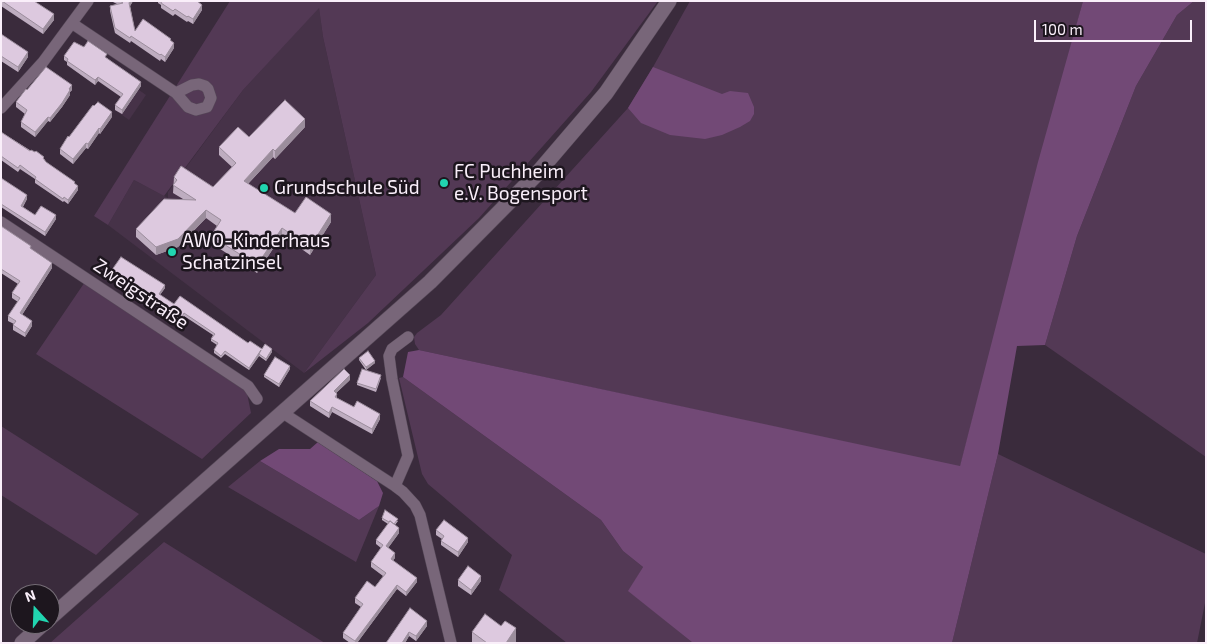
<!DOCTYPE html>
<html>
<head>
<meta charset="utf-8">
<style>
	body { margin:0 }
	#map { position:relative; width:1207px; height:644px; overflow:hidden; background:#3a2b3c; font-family:"Exo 2",sans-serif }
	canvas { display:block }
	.frame { position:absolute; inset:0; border:2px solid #faeffa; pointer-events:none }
	.north { position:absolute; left:10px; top:584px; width:50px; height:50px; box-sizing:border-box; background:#1d161e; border:1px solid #756d76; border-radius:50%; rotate:340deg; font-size:14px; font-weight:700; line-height:20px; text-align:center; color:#faeffa }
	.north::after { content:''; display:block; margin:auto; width:18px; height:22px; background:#21d5b0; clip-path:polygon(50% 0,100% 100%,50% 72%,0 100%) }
	.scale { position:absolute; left:1034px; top:20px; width:158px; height:22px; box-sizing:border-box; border:2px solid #faeffa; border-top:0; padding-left:6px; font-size:15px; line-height:18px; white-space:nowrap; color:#faeffa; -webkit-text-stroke:4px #1d161e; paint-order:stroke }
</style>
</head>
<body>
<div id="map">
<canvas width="1207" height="644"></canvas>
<div class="frame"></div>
<div class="north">N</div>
<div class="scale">100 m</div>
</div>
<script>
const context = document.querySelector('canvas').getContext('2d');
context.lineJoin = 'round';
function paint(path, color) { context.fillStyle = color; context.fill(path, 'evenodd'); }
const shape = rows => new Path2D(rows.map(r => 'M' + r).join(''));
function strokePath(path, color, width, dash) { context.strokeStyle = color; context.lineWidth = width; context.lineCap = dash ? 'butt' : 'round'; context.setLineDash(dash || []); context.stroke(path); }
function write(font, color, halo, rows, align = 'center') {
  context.font = font + ' "Exo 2",sans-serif'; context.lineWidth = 5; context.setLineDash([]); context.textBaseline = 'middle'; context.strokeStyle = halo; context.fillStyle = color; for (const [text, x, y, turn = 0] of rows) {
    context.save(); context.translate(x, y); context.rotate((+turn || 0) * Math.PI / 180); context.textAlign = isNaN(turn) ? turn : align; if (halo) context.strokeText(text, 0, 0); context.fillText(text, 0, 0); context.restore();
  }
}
const built = shape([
	[319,7,323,37,376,275,304,373,108,225,134,180,168,198,168,192,243,90],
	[132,85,146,95,129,120,115,110]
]);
const green = shape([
	[230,1,658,1,591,92,479,218,368,323,304,373,376,275,323,37,319,8,243,90,164,196,134,180,108,225,94,216],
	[690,1,1083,1,960,467,419,350,415,344,414,337,417,333,441,315,628,108,653,67],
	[1194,1,1206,1,1206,457,1045,345,1077,236,1136,86,1177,15],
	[89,276,246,388,251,413,202,459,36,354],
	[403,377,601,520,623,551,643,567,629,591,693,643,567,643,499,590,512,555,428,484,422,474,399,378],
	[1,426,139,514,96,555,1,495],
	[998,454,1206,554,1206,598,1197,643,952,643],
	[260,461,359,520,379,506,356,562,228,487],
	[164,542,320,640,325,643,50,643]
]);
const forest = shape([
	[1083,1,1194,1,1177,15,1136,86,1077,236,1045,345,1017,346,998,454,952,643,693,643,628,591,643,567,623,551,601,520,403,377,408,352,419,350,960,466,1038,162],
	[653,67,722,94,730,91,748,93,754,107,754,114,750,121,740,127,722,135,705,139,670,135,641,123,628,108],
	[318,442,377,481,383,493,379,506,359,520,260,461,279,449,310,449]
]);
const street = shape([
	[73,24,176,93],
	[199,84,205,86,208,89,211,98,207,107,196,110,188,107,176,93,192,85,199,84],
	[1,108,43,62,88,1],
	[1,222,248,386,257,399],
	[283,413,395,486,403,492,415,505,420,515,451,643],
	[395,486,408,456,392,379,389,356,392,349,408,337]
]);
const secondary = shape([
	[50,618,430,282,535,176,606,93,669,1],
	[22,643,43,624]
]);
const wall = shape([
	[1,1,34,1,54,20,43,34,1,6],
	[113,1,133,1,130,6,135,31,171,41,174,48,165,62,161,59,160,61,131,41,130,43,115,33,110,11,110,6,117,4,113,2],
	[158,1,197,1,202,10,193,24,188,21,187,22,175,14,173,16,161,8,161,5,158,3],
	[1,34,28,57,18,72,1,61],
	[64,56,107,58,141,86,122,114,115,110,115,105,121,97,98,81,95,85,67,65,67,62,64,60],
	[27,90,72,90,70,92,70,95,62,107,50,122,48,121,35,137,21,127,21,122,25,114,16,107,16,102],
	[112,117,100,134,99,133,88,149,86,148,73,164,60,154,60,149,69,137],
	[305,127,275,159,273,157,248,184,295,213,331,222,310,255,282,235,257,273,211,243,211,236,217,226,206,218,178,247,156,255,136,237,136,229,183,199,173,193,174,177,213,187,232,167,219,155,219,147,249,137],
	[1,132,44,159,46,162,75,184,78,190,68,204,64,201,63,202,35,183,35,179,20,169,18,172,1,160],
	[1,178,27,199,23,207,35,215,56,219,45,236,1,207],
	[1,226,31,249,52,268,22,315,32,326,25,337,13,330,13,325,14,324,8,321,8,316,18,302,12,298,12,293,18,284,1,273],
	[109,274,165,288,160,295,174,304,248,343,262,349,272,352,266,361,259,356,249,370,225,354,221,358,214,353,214,350,217,345,211,341,211,339,213,335,184,316,181,321,164,312,148,299,128,287,127,288,109,277],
	[359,358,375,363,366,370,359,360],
	[290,369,279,387,264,377,264,375],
	[381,378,376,392,357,385,357,383],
	[350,380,336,393,337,398,354,407,380,419,372,434,332,412,329,418,310,406,310,401],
	[382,518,398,521,395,525,399,533,388,548,395,558,393,560,417,582,406,596,397,589,357,643,350,643,343,638,343,633,361,607,355,603,355,598,375,587,383,576,371,567,371,562,381,548,376,544,376,540,388,524,382,520],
	[436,530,468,542,458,557,441,545,441,541,442,539,436,535],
	[458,580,481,581,471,595,458,586],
	[410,608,427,626,416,641,409,636,405,643],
	[501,626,516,628,516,643,472,643,472,632]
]);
const shadedWall = shape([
	[130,1,133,1,129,8,129,3],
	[202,5,202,10,193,24,193,19],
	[54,14,54,20,43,34,43,29],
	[174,43,174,48,165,62,165,57],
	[28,52,28,57,18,72,18,67],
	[98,77,98,81,95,85,95,80],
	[141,82,141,86,122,114,122,110],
	[72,85,72,90,70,92,70,95,62,107,50,122,50,118],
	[112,112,112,117,100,134,100,129],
	[48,117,48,121,35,137,35,132],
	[305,119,305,127,275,159,275,151],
	[99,128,99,133,88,149,88,144],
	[86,143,86,148,73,164,73,159],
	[273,149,273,157,244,188,244,181],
	[78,186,78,190,68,204,68,200],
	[27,195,27,199,21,209,21,206],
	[206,210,206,218,178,247,156,255,156,247],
	[331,214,331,222,310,255,310,247],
	[56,215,56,219,45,236,45,232],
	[282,228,282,235,257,273,257,265],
	[52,263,52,268,20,318,20,313],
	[165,285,165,288,159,296,159,294],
	[32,321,32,326,25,337,25,333],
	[272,349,272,352,266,361,266,359],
	[261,350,259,354,259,356,249,370,249,368],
	[375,361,375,363,366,370,366,367],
	[290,366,290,369,279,387,279,384],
	[350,375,350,380,334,395,334,391],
	[332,407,332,412,329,418,329,413],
	[380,414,380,419,372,434,372,429],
	[399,528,399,533,386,551,386,546],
	[468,538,468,542,458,557,458,552],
	[395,553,395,558,391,563,391,559],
	[481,576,481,581,471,595,471,590],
	[417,578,417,582,406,596,406,592],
	[397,585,397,589,357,643,355,643,355,641],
	[427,621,427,626,416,641,416,636],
	[516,628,516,643,506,643],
	[409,632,409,636,405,643,402,643]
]);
const building = shape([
	[2,1,34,1,54,14,43,29,2,1],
	[120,1,130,1,129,3,135,31,143,19,171,39,170,40,174,43,165,57,161,54,160,55,131,36,130,38,115,28,110,6,123,3,120,1],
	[162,1,197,1,202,5,193,19,188,16,187,17,175,9,173,11,161,3,162,1],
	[1,34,28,52,18,67,1,56,1,34],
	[88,41,107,54,105,57,141,82,122,110,115,105,123,94,98,77,95,80,67,61,68,59,64,56,74,42,84,47,88,41],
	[46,67,72,85,69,89,70,90,62,103,50,118,48,117,35,132,21,122,27,110,16,102,26,89,27,90,46,67],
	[285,100,305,119,275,151,273,149,244,181,295,213,306,197,331,214,310,247,282,228,257,265,211,236,221,220,206,210,178,239,156,247,136,229,164,199,196,200,173,185,177,180,174,177,181,166,213,187,236,163,219,147,238,127,249,137,285,100],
	[98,102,112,112,100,129,99,128,88,144,86,143,73,159,60,149,68,136,69,137,93,105,94,106,98,102],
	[1,132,30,151,31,150,35,152,36,151,44,157,43,158,46,162,75,182,74,183,78,186,68,200,64,197,63,199,35,179,36,177,20,165,18,168,1,156,1,132],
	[1,178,27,195,21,206,35,215,41,206,56,215,45,232,1,204,1,178],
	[1,226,31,246,30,248,52,263,20,313,32,321,25,333,13,325,16,321,8,316,20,298,12,293,20,281,1,269,1,226],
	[121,257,165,285,159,294,174,304,180,296,248,343,250,341,262,349,265,344,272,349,266,359,259,354,261,350,249,368,225,351,221,356,214,350,218,343,211,339,215,334,184,313,181,319,164,310,148,296,128,285,127,286,109,274,121,257],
	[368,351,375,361,366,367,359,358,368,351],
	[275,357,290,366,279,384,264,375,275,357],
	[344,369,350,375,334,391,337,394,335,397,354,407,357,401,380,414,372,429,332,407,329,413,310,401,344,369],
	[362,369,381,375,376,389,357,383,362,369],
	[385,510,398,519,394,524,390,521,389,522,382,518,385,510],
	[444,520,468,538,458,552,441,541,444,536,436,530,444,520],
	[390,521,399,528,386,546,395,553,391,559,417,578,406,592,397,585,355,641,343,633,363,604,355,598,367,581,375,587,386,573,371,562,383,545,376,540,390,521],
	[468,566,481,576,471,590,458,580,468,566],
	[410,608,427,621,416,636,409,632,402,643,386,643,410,608],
	[485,614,501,626,505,621,516,628,506,643,487,643,472,632,485,614]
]);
const markers = [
	[444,183,5,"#21d5b0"],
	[264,188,5,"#21d5b0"],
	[172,252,5,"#21d5b0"]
];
const poiNames = [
	["FC Puchheim",454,172],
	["e.V. Bogensport",454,194],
	["Grundschule Süd",274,188],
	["AWO-Kinderhaus",182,241],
	["Schatzinsel",182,263]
];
const streetNames = [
	["Zweigstraße",141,294,34]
];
paint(built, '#463248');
paint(green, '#533955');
paint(forest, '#724976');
strokePath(street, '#554857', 12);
strokePath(secondary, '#554857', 16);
strokePath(street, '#786679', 11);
strokePath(secondary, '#786679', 15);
paint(wall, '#beadc0');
paint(shadedWall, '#9b8d9c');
paint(building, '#ddc9df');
strokePath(building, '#9b8d9c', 1);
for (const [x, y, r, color] of markers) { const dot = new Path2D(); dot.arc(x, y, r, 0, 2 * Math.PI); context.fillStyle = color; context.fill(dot); strokePath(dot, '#1d161e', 2); }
write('19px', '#faeffa', '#1d161e', poiNames, 'left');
write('19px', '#faeffa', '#1d161e', streetNames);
</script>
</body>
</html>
